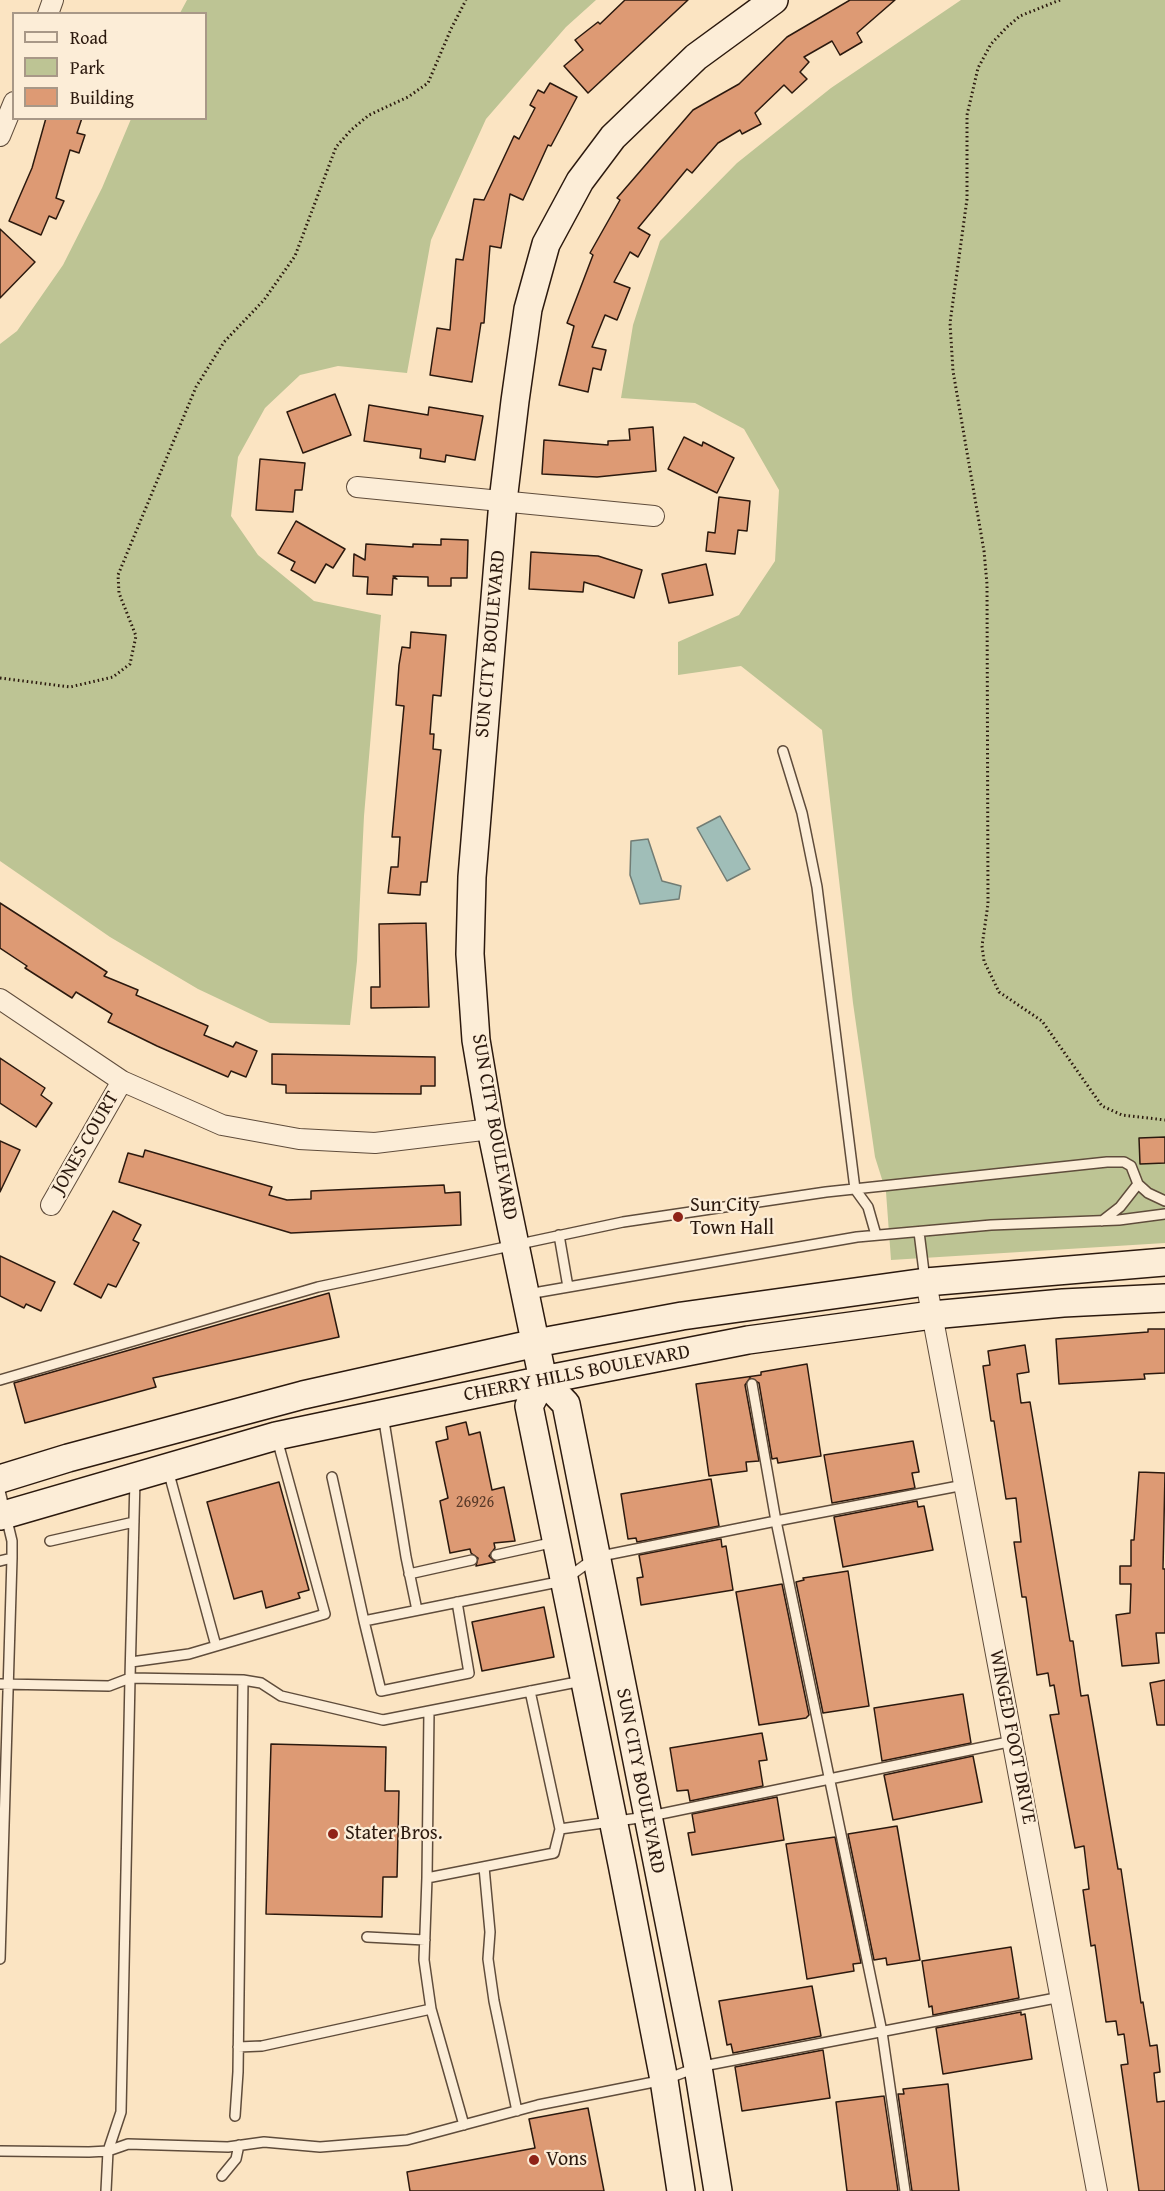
<!DOCTYPE html>
<html>
<head>
<meta charset="utf-8">
<style>
	body { margin:0 }
	#map { position:relative; width:1165px; height:2191px; overflow:hidden; background:#fbe4c2; font-family:"Gentium Book Plus",serif }
	canvas { display:block }
	.legend { position:absolute; left:12px; top:12px; width:195px; height:108px; box-sizing:border-box; background:#fcedd7; border:2px solid #a89887; margin:0; padding:8px 10px; list-style:none; font-size:18px; color:#2b190e }
	.legend li { display:flex; align-items:center; gap:12px; height:30px }
	.legend b { width:30px; border:2px solid #a89887 }
</style>
</head>
<body>
<div id="map">
<canvas width="1165" height="2191"></canvas>
<ul class="legend">
<li><b style="height:8px;background:#fcedd7"></b>Road</li>
<li><b style="height:16px;background:#bdc494"></b>Park</li>
<li><b style="height:16px;background:#dd9a74"></b>Building</li>
</ul>
</div>
<script>
const context = document.querySelector('canvas').getContext('2d');
context.lineJoin = 'round';
function paint(path, color) { context.fillStyle = color; context.fill(path, 'evenodd'); }
const shape = rows => new Path2D(rows.map(r => 'M' + r).join(''));
function strokePath(path, color, width, dash) { context.strokeStyle = color; context.lineWidth = width; context.lineCap = dash ? 'butt' : 'round'; context.setLineDash(dash || []); context.stroke(path); }
function write(font, color, halo, rows, align = 'center') {
  context.font = font + ' "Gentium Book Plus",serif'; context.lineWidth = 4.5; context.setLineDash([]); context.textBaseline = 'middle'; context.strokeStyle = halo; context.fillStyle = color; for (const [text, x, y, turn = 0] of rows) {
    context.save(); context.translate(x, y); context.rotate((+turn || 0) * Math.PI / 180); context.textAlign = isNaN(turn) ? turn : align; if (halo) context.strokeText(text, 0, 0); context.fillText(text, 0, 0); context.restore();
  }
}
const green = shape([
	[187,0,596,0,566,27,486,119,431,240,407,373,338,366,300,375,265,408,238,457,231,516,258,555,314,601,381,615,364,816,357,961,350,1025,270,1023,198,989,110,937,0,861,0,344,17,331,63,265,102,188,131,119,206,118,206,14,180,13],
	[961,0,1165,0,1165,1243,891,1260,886,1192,875,1157,853,1003,822,730,741,666,678,675,678,642,739,615,775,561,779,490,744,429,695,403,621,398,633,325,660,241,737,163,831,88]
]);
const water = shape([
	[720,816,750,869,727,881,697,828,720,816],
	[648,839,662,881,681,886,679,899,640,904,630,875,631,841,648,839]
]);
const building = shape([
	[625,0,688,0,588,93,564,66,583,50,575,40,598,22,600,24,625,0],
	[850,0,895,0,857,33,862,42,840,55,832,41,804,57,809,62,800,72,807,79,792,93,784,85,755,113,761,124,742,134,740,130,718,143,692,173,687,169,638,228,650,235,638,257,630,252,614,282,630,288,617,320,605,315,592,347,606,350,601,370,593,368,588,392,559,385,574,326,567,323,593,255,590,253,620,200,617,198,693,110,739,84,787,37,850,0],
	[550,83,577,97,551,146,548,145,523,200,510,194,501,248,490,246,484,323,481,323,472,382,430,375,437,328,450,330,456,259,463,260,474,199,484,200,514,136,519,139,535,108,530,105,538,90,544,93,550,83],
	[46,118,82,118,77,133,85,135,79,153,70,150,56,198,64,201,56,219,49,216,41,235,9,221,32,168,46,118],
	[0,229,35,262,0,298,0,229],
	[335,394,351,435,303,453,287,412,335,394],
	[369,405,428,415,429,407,483,416,475,460,446,455,445,462,420,458,421,449,364,441,369,405],
	[653,427,656,471,597,477,542,474,544,440,608,445,608,441,630,440,629,429,653,427],
	[684,437,702,446,703,442,734,458,717,493,668,469,684,437],
	[260,459,305,463,302,490,295,490,293,512,256,510,260,459],
	[719,497,750,501,747,531,738,530,735,554,706,551,708,532,715,533,719,497],
	[296,521,345,549,333,568,326,564,315,583,291,570,295,562,278,553,296,521],
	[441,539,468,540,467,578,451,578,451,586,428,586,428,577,393,576,397,579,393,578,392,595,367,594,368,577,353,576,354,554,365,560,366,544,413,547,413,544,441,545,441,539],
	[531,552,598,556,642,570,634,598,584,582,583,592,529,589,531,552],
	[706,564,713,595,669,603,662,574,706,564],
	[411,632,446,635,441,696,433,695,430,734,434,734,433,749,441,750,427,882,421,882,420,895,388,893,391,867,398,867,400,837,392,837,404,706,396,705,399,665,402,647,410,648,411,632],
	[0,903,107,972,104,976,138,990,136,995,208,1026,204,1035,233,1047,236,1042,257,1051,246,1077,231,1071,228,1077,157,1046,108,1022,112,1014,76,992,72,998,25,968,27,966,0,948,0,903],
	[426,923,429,1007,371,1008,371,987,380,987,379,924,426,923],
	[272,1054,435,1057,435,1086,421,1086,421,1094,286,1093,286,1085,272,1084,272,1054],
	[0,1058,45,1088,41,1095,52,1103,36,1127,0,1103,0,1058],
	[1165,1137,1165,1163,1140,1164,1139,1138,1165,1137],
	[0,1141,20,1150,0,1192,0,1141],
	[145,1150,272,1187,269,1195,287,1200,311,1199,311,1191,444,1185,445,1193,460,1192,461,1225,291,1233,119,1182,128,1153,143,1157,145,1150],
	[113,1211,141,1225,133,1240,139,1243,116,1287,108,1284,101,1298,74,1284,113,1211],
	[0,1256,55,1282,41,1311,26,1304,24,1308,0,1296,0,1256],
	[329,1293,339,1337,153,1378,156,1387,25,1423,14,1383,329,1293],
	[1148,1329,1165,1329,1165,1373,1144,1374,1145,1379,1059,1384,1056,1339,1148,1332,1148,1329],
	[1025,1345,1029,1372,1017,1374,1021,1403,1030,1402,1070,1641,1073,1641,1081,1696,1088,1695,1118,1869,1121,1869,1141,2003,1143,2002,1150,2046,1157,2045,1160,2072,1154,2073,1157,2102,1165,2101,1165,2191,1139,2191,1121,2065,1128,2064,1124,2034,1118,2035,1116,2021,1106,2022,1095,1945,1091,1946,1083,1890,1089,1889,1084,1846,1075,1848,1050,1715,1059,1714,1054,1685,1050,1686,1048,1673,1037,1675,1026,1597,1022,1597,1014,1542,1021,1542,1016,1498,1006,1499,994,1421,991,1421,983,1366,990,1365,988,1351,1025,1345],
	[807,1364,821,1456,778,1463,777,1458,772,1459,759,1383,750,1378,745,1385,759,1461,746,1462,747,1471,709,1476,696,1384,761,1375,761,1372,807,1364],
	[466,1422,469,1435,480,1432,492,1490,504,1487,515,1541,494,1543,495,1548,489,1556,495,1562,476,1566,478,1558,471,1553,470,1549,450,1553,440,1501,448,1498,436,1442,448,1439,446,1427,466,1422],
	[913,1441,919,1472,912,1473,915,1488,832,1503,824,1455,913,1441],
	[1139,1472,1165,1473,1163,1569,1165,1569,1165,1633,1156,1633,1159,1663,1122,1666,1116,1615,1130,1613,1131,1584,1120,1584,1120,1566,1131,1566,1131,1540,1134,1540,1139,1472],
	[711,1479,719,1526,637,1542,636,1538,628,1539,621,1494,711,1479],
	[279,1482,309,1590,298,1593,300,1598,266,1608,262,1591,234,1599,207,1502,279,1482],
	[917,1501,918,1507,924,1506,933,1550,843,1567,834,1517,917,1501],
	[721,1539,722,1547,726,1546,733,1590,641,1605,637,1578,643,1577,639,1555,721,1539],
	[848,1571,869,1706,823,1713,796,1582,804,1580,803,1578,848,1571],
	[782,1584,809,1715,806,1718,759,1725,736,1592,782,1584],
	[544,1607,554,1657,482,1671,472,1622,544,1607],
	[1165,1680,1165,1725,1157,1725,1150,1683,1165,1680],
	[963,1694,971,1743,882,1761,874,1708,963,1694],
	[762,1733,767,1760,759,1761,763,1786,690,1801,688,1790,677,1791,670,1748,762,1733],
	[271,1744,386,1747,385,1791,399,1791,397,1877,383,1877,382,1917,266,1914,271,1744],
	[973,1756,982,1802,893,1820,884,1775,973,1756],
	[777,1797,784,1840,692,1855,688,1833,695,1832,692,1814,777,1797],
	[897,1826,920,1960,887,1965,886,1958,874,1960,848,1834,897,1826],
	[835,1837,861,1963,853,1964,854,1971,807,1979,786,1844,835,1837],
	[1011,1947,1019,1998,933,2015,932,2006,929,2007,922,1961,1011,1947],
	[812,1986,821,2036,733,2053,731,2044,727,2045,719,2001,812,1986],
	[1021,2012,1021,2015,1025,2014,1032,2059,943,2074,936,2028,1021,2012],
	[823,2050,830,2098,742,2111,735,2067,823,2050],
	[948,2084,959,2191,912,2191,898,2094,904,2094,903,2089,948,2084],
	[884,2096,898,2191,847,2191,836,2102,884,2096],
	[588,2108,604,2191,410,2191,407,2172,535,2148,529,2119,588,2108]
]);
const path = shape([
	[1060,0,1020,16,1007,27,991,44,978,68,967,115,967,199,950,323,953,371,984,551,987,584,988,904,982,946,984,961,999,992,1042,1021,1102,1106,1122,1115,1165,1120],
	[0,678,70,687,113,677,130,664,136,636,119,593,118,575,196,387,224,342,264,300,295,256,336,147,351,130,369,115,408,97,428,83,451,29,466,0]
]);
const lane = shape([
	[783,751,802,813,817,887,855,1189,868,1207,876,1235],
	[1102,1221,1120,1207,1138,1184],
	[919,1232,925,1280],
	[559,1235,568,1287],
	[528,1294,857,1237,991,1225,1119,1220,1165,1214],
	[0,1380,318,1287,623,1222,826,1192,1107,1162,1124,1162,1131,1166,1138,1184,1148,1193,1165,1201],
	[383,1415,406,1557,417,1610],
	[168,1470,216,1646],
	[332,1477,364,1621,563,1581,596,1557,776,1521,752,1384],
	[135,1479,130,1678,243,1680,261,1683,281,1696,383,1720,582,1681],
	[0,1491,12,1541,12,1558,0,1959],
	[50,1541,134,1522],
	[496,1555,555,1542],
	[0,1561,12,1558],
	[409,1574,472,1560],
	[364,1621,381,1691,469,1673,457,1602],
	[131,1662,189,1654,325,1614,277,1439],
	[0,1684,109,1686,130,1678,121,2112,108,2151,106,2191],
	[530,1691,560,1829],
	[484,1867,490,1932,488,1959,494,2001,517,2111],
	[427,1878,429,1711],
	[367,1937,425,1940],
	[238,2047,262,2046,431,2009],
	[235,2116,238,2072,243,1680],
	[464,2125,431,2009,424,1960,427,1878,554,1853,560,1829,646,1817,1013,1741],
	[0,2151,89,2152,108,2151,128,2144,228,2147,264,2142,320,2147,407,2140,538,2105,664,2080,698,2067,1061,1997],
	[222,2176,236,2159,239,2145],
	[905,2191,882,2032,776,1521,964,1485]
]);
const street = shape([
	[48,14,53,0],
	[0,136,14,102],
	[357,487,654,516],
	[0,999,122,1081,222,1125,299,1139,375,1143,491,1129],
	[51,1205,122,1081],
	[926,1282,1097,2191]
]);
const secondary = shape([
	[543,1380,529,1406,622,1864,664,2080,681,2191],
	[0,1479,68,1458,303,1395,536,1343,682,1316,926,1282,1165,1262],
	[0,1516,276,1436,543,1380,748,1340,932,1315,1063,1303,1165,1298],
	[718,2191,698,2067,566,1404,543,1380,491,1129,476,1040,470,954,472,877,503,501,515,401,528,309,546,244,580,181,613,137,696,57,774,0]
]);
const markers = [
	[678,1217,6,"#8f2418"],
	[333,1834,6,"#8f2418"],
	[534,2160,6,"#8f2418"]
];
const numberNames = [
	["26926",475,1503]
];
const streetNames = [
	["SUN CITY BOULEVARD",491,644,-85],
	["SUN CITY BOULEVARD",494,1127,80],
	["JONES COURT",86,1143,-60],
	["CHERRY HILLS BOULEVARD",577,1374,-11],
	["WINGED FOOT DRIVE",1012,1737,79],
	["SUN CITY BOULEVARD",640,1781,79]
];
const poiNames = [
	["Sun City",690,1206],
	["Town Hall",690,1229],
	["Stater Bros.",345,1834],
	["Vons",546,2160]
];
paint(green, '#bdc494');
paint(water, '#a0beb8');
strokePath(water, '#717c74', 1.5);
paint(building, '#dd9a74');
strokePath(building, '#2b190e', 1.5);
strokePath(lane, '#5f4c3b', 12);
strokePath(street, '#5f4c3b', 22);
strokePath(secondary, '#2b190e', 30);
strokePath(path, '#2b190e', 3, [1.5, 3]);
strokePath(lane, '#fcedd7', 9);
strokePath(street, '#fcedd7', 20);
strokePath(secondary, '#fcedd7', 27);
for (const [x, y, r, color] of markers) { const dot = new Path2D(); dot.arc(x, y, r, 0, 2 * Math.PI); context.fillStyle = color; context.fill(dot); strokePath(dot, '#fcedd7', 2); }
write('16px', '#583928', null, numberNames);
write('20px', '#2b190e', '#fcedd7', streetNames);
write('20px', '#2b190e', '#fcedd7', poiNames, 'left');
</script>
</body>
</html>
